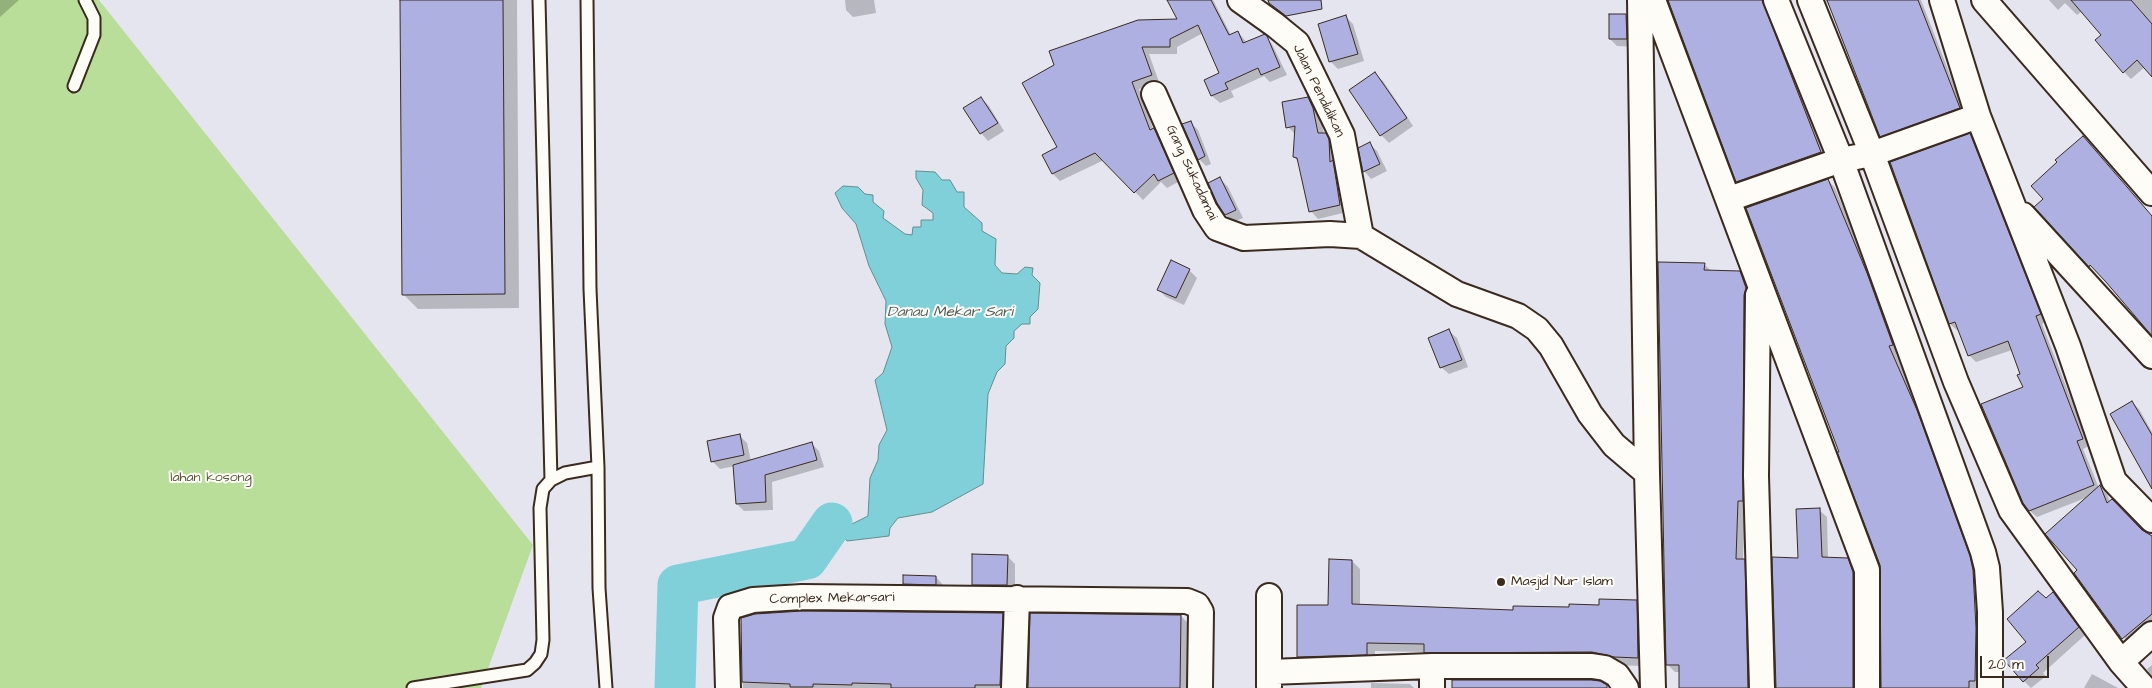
<!DOCTYPE html>
<html>
<head>
<meta charset="utf-8">
<style>
	body { margin:0 }
	#map { position:relative; width:2152px; height:688px; overflow:hidden; background:#e5e5f0; font-family:"Architects Daughter",sans-serif }
	canvas { display:block }
	.scale { position:absolute; left:1980px; top:656px; width:69px; height:22px; box-sizing:border-box; border:2px solid #3b2a1e; border-top:0; padding-left:6px; font-size:15px; line-height:18px; white-space:nowrap; color:#3b2a1e; -webkit-text-stroke:4px #fdfcf7; paint-order:stroke }
</style>
</head>
<body>
<div id="map">
<canvas width="2152" height="688"></canvas>
<div class="scale">20 m</div>
</div>
<script>
const context = document.querySelector('canvas').getContext('2d');
context.lineJoin = 'round';
function paint(path, color) { context.fillStyle = color; context.fill(path, 'evenodd'); }
const shape = rows => new Path2D(rows.map(r => 'M' + r).join(''));
function strokePath(path, color, width, dash) { context.strokeStyle = color; context.lineWidth = width; context.lineCap = dash ? 'butt' : 'round'; context.setLineDash(dash || []); context.stroke(path); }
function write(font, color, halo, rows, align = 'center') {
  context.font = font + ' "Architects Daughter",sans-serif'; context.lineWidth = 4; context.setLineDash([]); context.textBaseline = 'middle'; context.strokeStyle = halo; context.fillStyle = color; for (const [text, x, y, turn = 0] of rows) {
    context.save(); context.translate(x, y); context.rotate((+turn || 0) * Math.PI / 180); context.textAlign = isNaN(turn) ? turn : align; if (halo) context.strokeText(text, 0, 0); context.fillText(text, 0, 0); context.restore();
  }
}
const green = shape([
	[0,0,99,0,533,545,481,688,0,688]
]);
const water = shape([
	[916,171,935,172,942,180,950,180,957,192,964,192,964,207,982,223,982,231,996,239,995,265,1002,273,1017,274,1025,267,1033,268,1032,275,1040,283,1038,309,1030,317,1030,324,1022,324,1014,331,1014,338,1006,346,1005,364,997,372,988,394,983,484,932,512,898,518,890,528,889,536,847,541,832,523,848,526,868,516,870,478,878,460,879,445,887,430,875,380,883,373,892,347,885,324,886,301,869,266,856,224,842,208,835,193,843,186,858,187,865,194,873,195,873,202,884,211,883,218,905,234,912,235,913,227,921,227,921,220,933,220,933,213,922,205,923,190,916,178,916,171]
]);
const shadow = shape([
	[0,0,19,0,0,17],
	[402,0,517,0,519,308,418,309,404,295],
	[845,0,874,0,876,13,853,17,846,10],
	[1168,0,1213,0,1231,35,1238,32,1247,43,1264,36,1272,44,1287,75,1270,82,1264,76,1231,91,1234,97,1220,103,1212,96,1205,80,1220,73,1203,33,1177,47,1177,54,1149,54,1159,82,1139,89,1153,129,1161,137,1180,181,1167,188,1161,182,1143,200,1104,160,1060,181,1053,174,1058,148,1023,83,1179,21],
	[1668,0,1766,0,1828,161,1745,189,1737,181],
	[1825,0,1921,0,1966,116,1888,143,1881,136,1833,13],
	[2049,0,2152,0,2152,75,2145,67,2131,79,2124,72,2102,35,2082,11,2077,15,2065,3,2058,10],
	[1626,15,1634,23,1634,47,1617,46,1610,39],
	[1346,17,1353,24,1364,61,1338,69,1331,62],
	[1375,74,1383,81,1413,126,1389,143,1381,135,1350,91],
	[981,98,989,106,1004,131,988,141,981,133],
	[1308,98,1315,106,1320,116,1324,134,1333,142,1347,212,1318,219,1311,211,1299,162,1294,157,1296,135,1288,127],
	[1191,123,1198,130,1211,164,1206,166,1199,159],
	[1970,135,1977,142,2047,321,2042,324,2089,446,2083,449,2099,488,2107,494,2110,502,2142,531,2152,535,2152,627,2130,645,2075,573,2079,570,2088,497,2037,517,2029,510,2022,374,2012,350,1976,362,1969,355,1960,330,1958,331,1950,324,1891,163],
	[1370,144,1377,151,1387,171,1371,179,1364,171],
	[1220,179,1228,187,1243,218,1234,222,1226,215],
	[1828,180,1835,188,1874,282,1900,352,1896,354,1924,419,1977,565,1982,688,1882,688,1881,565],
	[1704,264,1712,272,1739,272,1747,280,1753,296,1750,508,1745,508,1743,559,1752,567,1756,688,1680,688,1680,672,1675,672,1667,664],
	[1189,270,1197,278,1184,305,1166,297,1159,290],
	[1449,331,1457,338,1468,367,1449,374,1441,367],
	[2132,402,2139,409,2152,432,2152,479],
	[740,436,747,443,751,461,811,443,819,451,824,467,772,482,773,510,744,511,737,504,735,466,720,469,712,461],
	[1819,510,1827,517,1828,559,1847,559,1855,567,1860,688,1777,688,1800,559],
	[1007,556,1015,564,1015,592,981,592,973,584],
	[1352,561,1360,569,1360,605,1514,611,1600,606,1636,601,1645,610,1646,666,1434,661,1425,652,1375,651,1375,663,1307,665,1298,657,1329,606],
	[936,577,943,585,943,592,912,591,904,584],
	[2053,593,2085,635,2043,673,2046,676,2031,688,2024,681,2027,642,2046,600],
	[1002,614,1010,622,1007,688,743,688,742,619],
	[1181,616,1188,623,1187,688,1029,688],
	[2152,665,2152,676,2147,669],
	[2092,674,2118,688,2084,688],
	[1371,683,1410,684,1414,688,1371,688]
]);
const river = shape([
	[675,688,678,585,807,559,832,523]
]);
const building = shape([
	[400,0,503,0,505,294,402,295,400,0],
	[1167,0,1211,0,1229,35,1238,31,1243,43,1265,34,1267,36,1280,67,1261,75,1258,68,1225,83,1228,89,1211,96,1204,80,1219,73,1198,25,1170,39,1170,47,1142,47,1152,75,1132,82,1150,130,1154,128,1174,173,1158,181,1154,174,1134,193,1095,153,1052,174,1042,155,1057,147,1022,83,1054,65,1049,51,1138,20,1177,19,1167,0],
	[1268,0,1321,0,1322,9,1286,16,1269,3,1268,0],
	[1668,0,1762,0,1821,152,1736,182,1668,0],
	[1827,0,1918,0,1960,108,1880,137,1827,0],
	[2071,0,2131,0,2152,24,2152,77,2137,60,2123,73,2095,40,2101,35,2071,0],
	[1609,14,1626,14,1627,39,1609,39,1609,14],
	[1346,15,1358,54,1329,62,1318,24,1346,15],
	[1375,72,1407,118,1380,136,1349,90,1375,72],
	[981,97,998,123,980,134,963,108,981,97],
	[1308,97,1313,108,1318,133,1326,133,1329,139,1330,162,1333,160,1340,205,1309,212,1297,158,1293,157,1295,126,1286,128,1282,102,1308,97],
	[1191,121,1205,156,1198,160,1182,124,1191,121],
	[1970,133,2041,314,2036,316,2083,439,2077,441,2094,485,2029,511,2023,503,1981,404,2023,387,2017,375,2020,374,2008,341,1968,356,1955,322,1949,324,1890,162,1970,133],
	[2083,136,2152,216,2152,336,2106,282,2090,265,2089,267,2034,207,2043,199,2031,186,2057,162,2055,160,2083,136],
	[1370,142,1380,164,1363,172,1358,148,1370,142],
	[1220,177,1236,210,1225,215,1217,203,1208,183,1220,177],
	[1828,179,1867,273,1893,345,1889,346,1917,410,1970,556,1973,570,1976,628,1975,681,1969,681,1969,688,1881,688,1880,565,1837,452,1839,452,1746,208,1828,179],
	[1171,260,1190,269,1176,298,1157,290,1171,260],
	[1658,262,1705,263,1704,270,1740,271,1746,288,1744,295,1743,501,1738,501,1736,559,1745,559,1748,688,1679,688,1679,665,1666,665,1658,262],
	[1449,329,1462,360,1440,368,1428,338,1449,329],
	[2132,401,2152,435,2152,489,2110,414,2132,401],
	[740,434,744,455,711,462,707,441,740,434],
	[812,442,817,460,765,475,766,502,736,504,733,465,812,442],
	[2100,485,2107,503,2112,499,2142,530,2152,536,2152,614,2122,639,2074,573,2077,570,2045,534,2100,485],
	[1820,508,1822,557,1848,558,1853,572,1853,688,1776,688,1772,557,1798,558,1796,509,1820,508],
	[972,554,1008,555,1007,585,972,585,972,554],
	[1329,559,1352,560,1352,604,1513,610,1513,606,1569,607,1569,604,1599,605,1599,599,1637,600,1638,658,1614,657,1592,652,1424,653,1424,644,1367,643,1367,655,1297,657,1297,605,1328,605,1329,559],
	[903,575,936,576,936,585,903,584,903,575],
	[2038,591,2046,598,2053,592,2079,627,2036,665,2039,668,2023,682,2004,660,2026,642,2007,619,2038,591],
	[802,611,1003,613,1000,685,975,685,975,688,891,688,891,684,852,683,852,685,813,684,813,687,790,687,790,684,742,682,741,618,755,614,802,611],
	[1030,613,1181,615,1180,688,1028,688,1030,613],
	[1452,680,1591,680,1600,681,1607,685,1607,688,1452,688,1452,680]
]);
const lane = shape([
	[539,0,551,480],
	[587,0,590,289,598,467,599,588,606,688],
	[74,86,94,35,94,18,85,0],
	[413,688,527,670,535,663,541,654,543,640,540,508,543,489,551,480,565,473,598,467]
]);
const street = shape([
	[1240,0,1275,25,1297,43,1342,135,1361,236],
	[1640,0,1647,473,1653,688],
	[1653,0,1867,570,1867,688],
	[1776,0,1841,160,1983,552,1987,568,1990,612,1990,688],
	[1810,0,1872,154,1956,382,2011,510,2121,662,2144,688],
	[1942,0,1978,116,2068,346,2114,481,2152,520],
	[1984,0,2152,193],
	[1154,94,1205,210,1217,228,1244,238,1330,234,1361,236,1457,294,1518,316,1537,329,1551,346,1590,414,1614,445,1647,473],
	[1729,199,1841,160,1872,154,1978,116],
	[2023,215,2152,356],
	[1758,295,1756,476,1762,688],
	[2121,662,2152,634],
	[1432,666,1432,688],
	[1269,672,1432,666,1592,666,1605,668,1617,675,1626,688],
	[1269,686,1269,596],
	[728,688,726,618,730,607,753,600,802,597,1187,601,1197,605,1201,612,1200,688],
	[1014,688,1017,598]
]);
const markers = [
	[1501,582,5,"#3b2a1e"]
];
const streetNames = [
	["Jalan Pendidikan",1318,91,64],
	["Gang Sukadamai",1191,173,65],
	["Complex Mekarsari",832,599,-1]
];
const parkNames = [
	["lahan kosong",211,478]
];
const poiNames = [
	["Masjid Nur Islam",1511,582]
];
const waterNames = [
	["Danau Mekar Sari",950,313]
];
paint(green, '#b8de99');
paint(water, '#7fd0d9');
strokePath(water, '#648e8e', 1);
paint(shadow, '#0003');
strokePath(river, '#7fd0d9', 41);
paint(building, '#adb0e1');
strokePath(building, '#3b2a1e', 1);
strokePath(lane, '#3b2a1e', 15);
strokePath(street, '#3b2a1e', 28);
strokePath(lane, '#fdfcf7', 11);
strokePath(street, '#fdfcf7', 24);
for (const [x, y, r, color] of markers) { const dot = new Path2D(); dot.arc(x, y, r, 0, 2 * Math.PI); context.fillStyle = color; context.fill(dot); strokePath(dot, '#fdfcf7', 2); }
write('14px', '#3b2a1e', '#fdfcf7', streetNames);
write('14px', '#5a573d', '#fdfcf7', parkNames);
write('14px', '#3b2a1e', '#fdfcf7', poiNames, 'left');
write('italic 15px', '#4f5c56', '#fdfcf7', waterNames);
</script>
</body>
</html>
